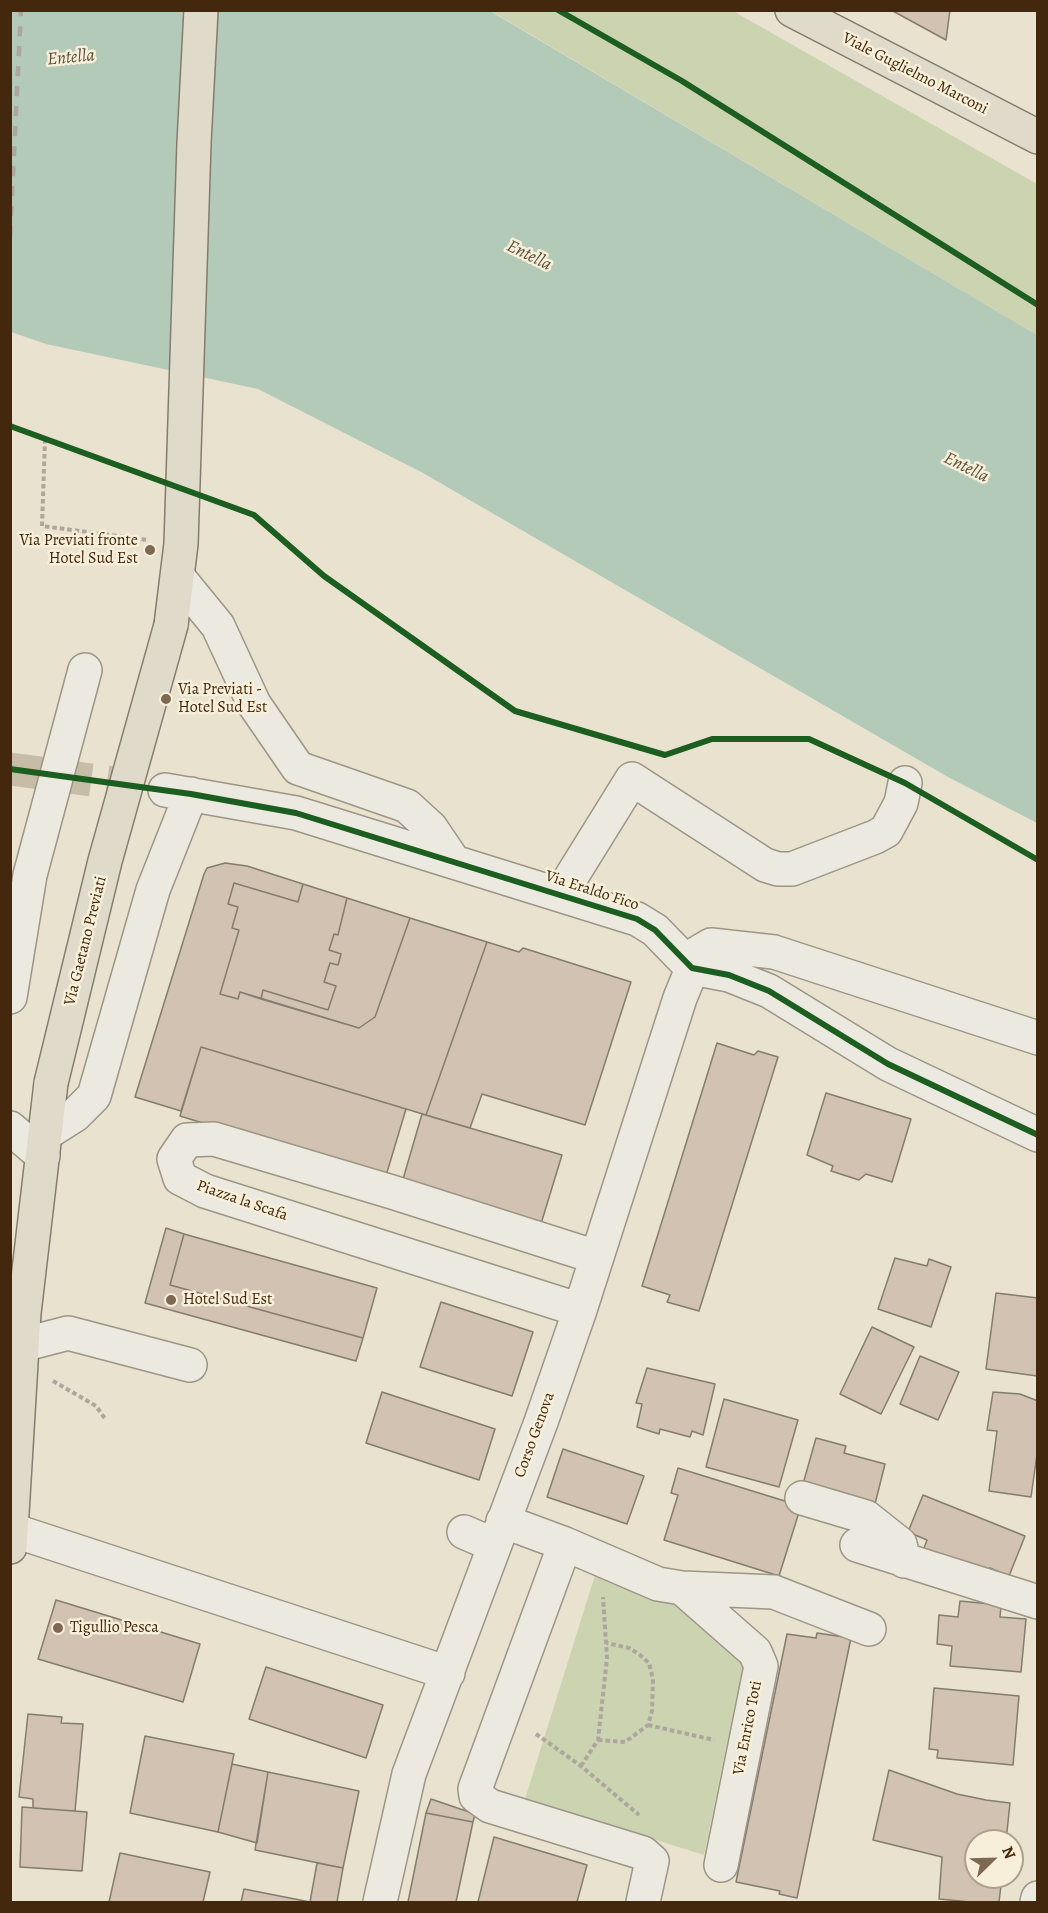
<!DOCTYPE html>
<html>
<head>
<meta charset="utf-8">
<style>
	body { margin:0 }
	#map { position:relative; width:1048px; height:1913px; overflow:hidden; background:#e8e2ce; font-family:Alegreya,serif }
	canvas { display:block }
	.frame { position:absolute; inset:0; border:12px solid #44280d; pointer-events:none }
	.north { position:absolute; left:964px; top:1829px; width:60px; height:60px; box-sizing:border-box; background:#f7efd9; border:2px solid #af9f87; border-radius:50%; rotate:67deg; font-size:16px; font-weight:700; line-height:24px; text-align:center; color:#44280d }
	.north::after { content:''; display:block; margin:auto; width:21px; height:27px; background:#7d6951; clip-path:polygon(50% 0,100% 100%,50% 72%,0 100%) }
</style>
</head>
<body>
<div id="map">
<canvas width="1048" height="1913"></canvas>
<div class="frame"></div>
<div class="north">N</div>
</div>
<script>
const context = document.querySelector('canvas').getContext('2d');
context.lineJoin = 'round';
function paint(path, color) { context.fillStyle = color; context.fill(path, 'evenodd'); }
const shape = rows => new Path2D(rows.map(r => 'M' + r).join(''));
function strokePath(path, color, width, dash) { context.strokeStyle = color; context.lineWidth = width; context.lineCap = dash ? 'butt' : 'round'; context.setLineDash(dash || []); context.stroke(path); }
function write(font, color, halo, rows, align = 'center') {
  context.font = font + ' Alegreya,serif'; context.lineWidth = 5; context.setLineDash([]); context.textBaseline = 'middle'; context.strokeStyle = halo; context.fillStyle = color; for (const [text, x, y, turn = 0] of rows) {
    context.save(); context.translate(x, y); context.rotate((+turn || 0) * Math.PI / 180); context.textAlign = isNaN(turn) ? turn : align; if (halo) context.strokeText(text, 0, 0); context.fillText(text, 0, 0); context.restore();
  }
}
const green = shape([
	[491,11,733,11,1037,184,1037,335],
	[596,1572,670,1599,743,1665,704,1855,525,1799]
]);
const water = shape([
	[11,11,490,11,1037,335,1037,823,948,777,423,473,258,389,46,344,11,332]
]);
const building = shape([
	[891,10,950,10,946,40,891,10],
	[225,863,247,866,303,884,298,902,234,883,228,904,238,907,232,928,239,930,220,994,238,999,240,992,359,1028,375,1017,410,918,487,942,426,1115,201,1047,181,1111,135,1097,204,874,207,868,225,863],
	[234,883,298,902,303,884,347,898,338,935,334,934,329,950,341,954,338,965,330,963,324,982,336,986,328,1010,263,990,261,999,240,992,238,999,220,994,239,930,232,928,238,907,228,904,234,883],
	[347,898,410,918,375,1017,359,1028,261,999,263,990,328,1010,336,986,324,982,330,963,338,965,341,954,329,950,334,934,338,935,347,898],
	[487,942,519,952,523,948,631,982,585,1125,482,1094,470,1128,426,1115,487,942],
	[717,1043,754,1055,758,1051,778,1057,699,1311,667,1302,670,1295,642,1286,717,1043],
	[201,1047,406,1109,385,1179,180,1116,201,1047],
	[826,1093,911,1119,892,1182,866,1174,859,1180,831,1171,833,1166,807,1155,826,1093],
	[422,1114,562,1155,540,1227,401,1186,422,1114],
	[166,1228,184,1234,170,1285,363,1338,356,1361,145,1303,166,1228],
	[184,1234,377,1288,363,1338,170,1285,184,1234],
	[895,1258,927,1266,929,1259,951,1267,931,1327,878,1309,895,1258],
	[996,1293,1038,1298,1037,1376,986,1369,996,1293],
	[441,1302,533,1332,512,1396,420,1367,441,1302],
	[872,1327,914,1347,881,1414,840,1394,872,1327],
	[920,1356,959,1372,938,1420,900,1404,920,1356],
	[647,1368,715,1384,703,1435,692,1431,690,1437,660,1429,659,1434,637,1427,642,1404,636,1403,647,1368],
	[382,1392,495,1429,479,1480,366,1443,382,1392],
	[993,1392,1020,1394,1038,1401,1038,1447,1031,1497,989,1491,997,1431,987,1430,993,1392],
	[724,1399,798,1420,779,1487,706,1467,724,1399],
	[816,1438,846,1446,844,1453,885,1464,875,1504,803,1484,816,1438],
	[563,1449,644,1476,627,1524,547,1497,563,1449],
	[678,1468,801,1506,779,1576,664,1540,678,1495,671,1493,678,1468],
	[923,1495,1025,1536,1009,1576,990,1568,984,1573,924,1548,927,1540,908,1532,923,1495],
	[56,1600,200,1644,183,1702,38,1659,56,1600],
	[960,1601,1001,1605,1000,1617,1026,1619,1021,1672,950,1666,952,1646,937,1644,939,1615,958,1617,960,1601],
	[817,1633,851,1638,797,1898,779,1894,780,1891,736,1882,787,1634,816,1638,817,1633],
	[266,1667,383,1705,366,1758,249,1719,266,1667],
	[934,1688,1019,1696,1013,1765,937,1758,938,1750,929,1749,934,1688],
	[28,1714,62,1717,61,1723,83,1724,75,1811,33,1808,33,1799,19,1797,28,1714],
	[145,1736,234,1754,218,1832,130,1813,145,1736],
	[232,1764,268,1772,257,1843,218,1832,232,1764],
	[889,1770,957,1794,986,1800,1010,1803,1006,1841,976,1841,976,1877,1002,1877,999,1902,970,1902,939,1899,942,1857,873,1840,889,1770],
	[268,1772,359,1791,343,1868,255,1850,268,1772],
	[431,1799,475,1814,473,1822,426,1813,431,1799],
	[22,1807,87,1812,82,1871,20,1867,22,1807],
	[426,1813,473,1822,456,1902,408,1902,426,1813],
	[494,1837,587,1865,577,1902,478,1902,494,1837],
	[120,1853,210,1872,203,1902,109,1902,120,1853],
	[317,1863,343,1868,337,1902,310,1902,317,1863],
	[244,1889,310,1902,311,1902,241,1902,244,1889]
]);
const minorTunnel = shape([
	[10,769,165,790]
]);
const path = shape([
	[45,439,42,526,148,540],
	[53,1381,96,1406,106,1420],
	[648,1725,714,1740],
	[536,1734,581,1766,639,1815],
	[598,1740,625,1742,648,1725,652,1711,653,1679,649,1663,639,1654,629,1648,607,1643],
	[581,1766,598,1740,607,1658,603,1597]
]);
const minor = shape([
	[178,577,218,626,254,704,298,768,407,806,431,828,454,862],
	[165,790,296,813,637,919,655,930,692,968,729,975,769,991,888,1064,1038,1135],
	[560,895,632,779,765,865,778,869,792,869,875,837,886,831,901,803,905,783],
	[10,997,30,875,85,670],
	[10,1128,43,1156],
	[45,1134,75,1115,94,1096,153,890,191,794],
	[580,1310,205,1191,180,1178,174,1159,187,1140,214,1139,392,1192,596,1257],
	[22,1345,68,1333,190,1365],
	[802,1498,866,1517,900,1544,904,1561],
	[503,1521,565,1544,658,1584,682,1588,774,1592,869,1629],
	[12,1530,448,1673],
	[464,1532,494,1545],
	[565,1544,475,1789,476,1796,490,1806,643,1853,652,1861,643,1902],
	[857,1545,1038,1602],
	[682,1588,755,1652,761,1666,721,1865],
	[380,1902,409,1774,541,1422,580,1310,680,998,699,952,711,945,774,952,1038,1038],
	[1037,1902,1038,1898]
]);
const major = shape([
	[792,10,1038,137],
	[171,625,181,544,194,143,201,10],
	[10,1547,24,1313,51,1083]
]);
const rail = shape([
	[10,236,21,10]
]);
const majorBridge = shape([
	[51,1083,105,861,171,625]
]);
const cycleway = shape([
	[558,10,682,81,1038,305],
	[10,426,254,515,324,576,515,711,665,755,712,739,809,739,905,783,1038,860],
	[10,769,191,794,296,813,637,919,655,930,692,968,729,975,769,991,888,1064,1038,1135]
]);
const markers = [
	[150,550,6,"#7d6951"],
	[166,699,6,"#7d6951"],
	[171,1300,6,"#7d6951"],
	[58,1628,6,"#7d6951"]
];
const streetNames = [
	["Viale Guglielmo Marconi",915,74,27],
	["Via Eraldo Fico",592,891,18],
	["Via Gaetano Previati",86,941,-76],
	["Piazza la Scafa",242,1201,19],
	["Corso Genova",535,1435,-70],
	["Via Enrico Toti",748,1728,-79]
];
const poiNames = [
	["Via Previati fronte",138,541,"right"],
	["Hotel Sud Est",138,559,"right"],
	["Via Previati -",178,690],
	["Hotel Sud Est",178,708],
	["Hotel Sud Est",183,1300],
	["Tigullio Pesca",70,1628]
];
const waterNames = [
	["Entella",71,58,-5],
	["Entella",529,256,26],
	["Entella",966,468,26]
];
paint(green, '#ccd3b1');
paint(water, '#b3cab9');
paint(building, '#d1c2b1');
strokePath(building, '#847c6e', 1.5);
strokePath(minorTunnel, '#c7bda7', 33, [33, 16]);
strokePath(minor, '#9d9586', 36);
strokePath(major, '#847c6e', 36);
strokePath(path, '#aca69d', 4, [4.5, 3]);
strokePath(minor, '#ece9e0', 33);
strokePath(major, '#e0daca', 33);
strokePath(rail, '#aca69d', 4.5, [10, 10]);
strokePath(majorBridge, '#847c6e', 36, []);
strokePath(majorBridge, '#e0daca', 33);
strokePath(cycleway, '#1b5e20', 6);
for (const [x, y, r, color] of markers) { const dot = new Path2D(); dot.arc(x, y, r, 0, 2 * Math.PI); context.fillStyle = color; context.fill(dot); strokePath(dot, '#f7efd9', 2); }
write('16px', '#44280d', '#f7efd9', streetNames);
write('16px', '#44280d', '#f7efd9', poiNames, 'left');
write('italic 18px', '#5a4e36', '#f7efd9', waterNames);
</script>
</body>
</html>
